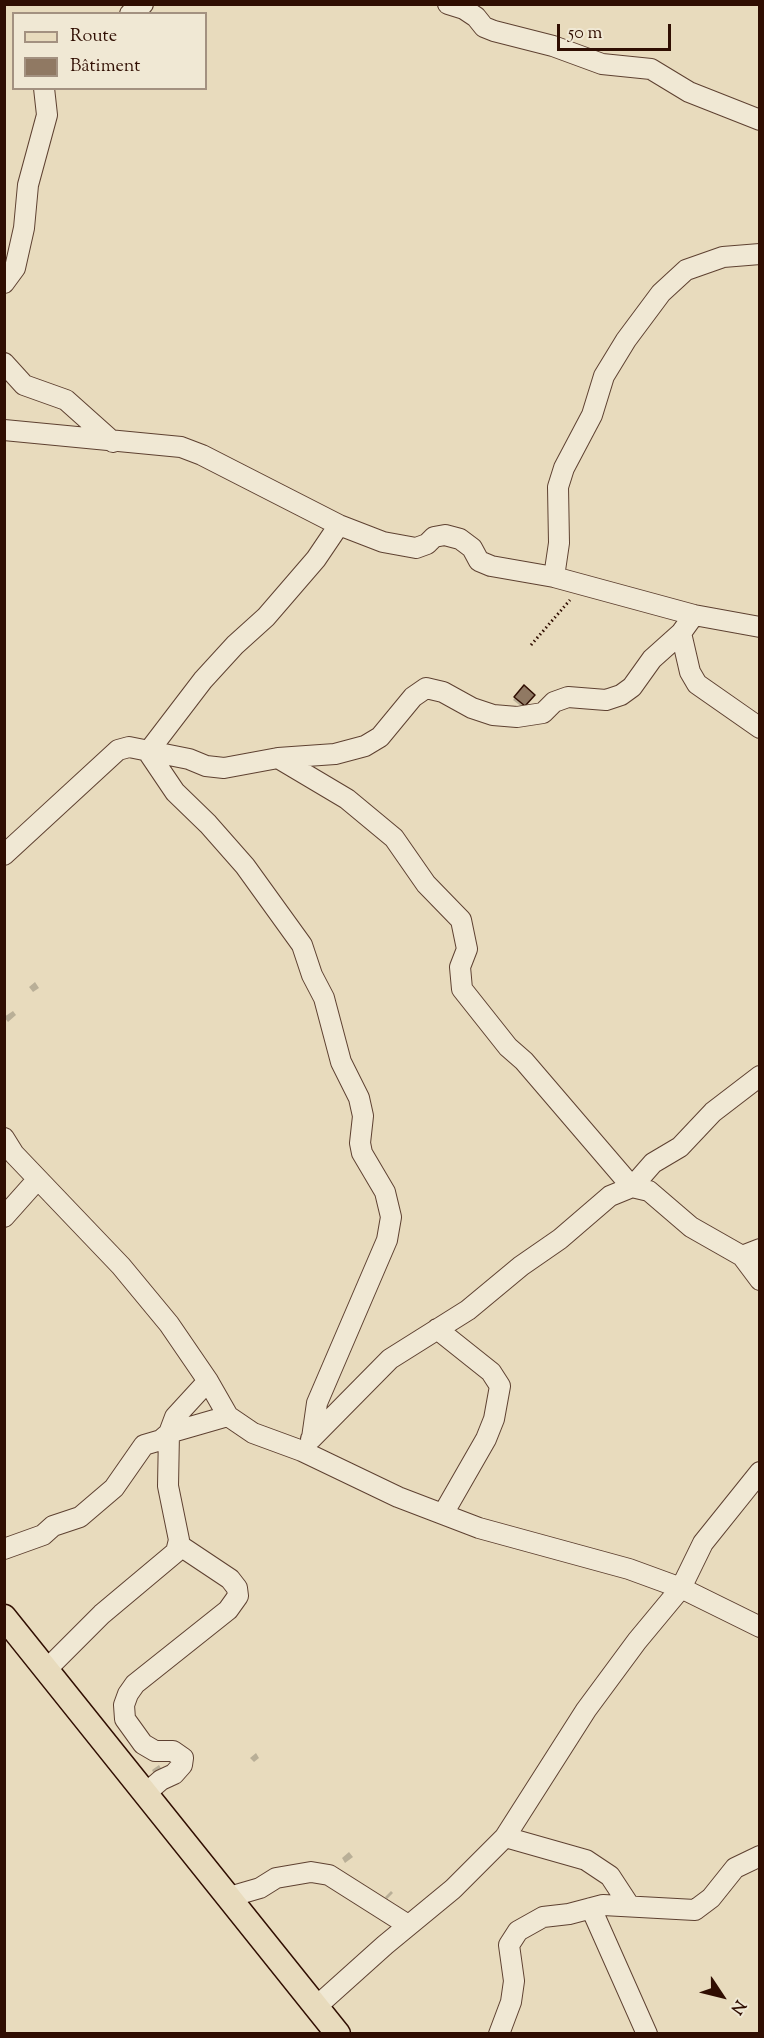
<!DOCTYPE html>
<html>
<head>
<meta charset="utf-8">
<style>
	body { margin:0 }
	#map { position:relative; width:764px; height:2038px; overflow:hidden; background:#e8dbbd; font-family:"Sorts Mill Goudy",serif }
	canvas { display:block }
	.frame { position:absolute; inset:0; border:6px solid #300e02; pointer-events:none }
	.legend { position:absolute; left:12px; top:12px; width:195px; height:78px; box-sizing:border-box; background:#f0e8d4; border:2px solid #a39180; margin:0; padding:8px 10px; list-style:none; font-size:18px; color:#300e02 }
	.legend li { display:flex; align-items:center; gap:12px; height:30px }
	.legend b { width:30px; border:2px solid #a39180 }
	.north { position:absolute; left:692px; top:1966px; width:60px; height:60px; -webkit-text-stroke:4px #f0e8d4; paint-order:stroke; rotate:125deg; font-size:16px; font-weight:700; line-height:24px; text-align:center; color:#300e02 }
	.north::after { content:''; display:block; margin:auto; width:21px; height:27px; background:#300e02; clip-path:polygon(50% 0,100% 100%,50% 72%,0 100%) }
	.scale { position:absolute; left:557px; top:24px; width:114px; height:27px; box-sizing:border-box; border:3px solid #300e02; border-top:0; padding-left:8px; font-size:18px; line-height:21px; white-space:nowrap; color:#300e02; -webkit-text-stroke:4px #f0e8d4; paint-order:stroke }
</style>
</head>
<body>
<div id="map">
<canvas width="764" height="2038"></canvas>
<div class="frame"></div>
<ul class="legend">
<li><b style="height:8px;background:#e8dbbd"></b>Route</li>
<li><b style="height:16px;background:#907963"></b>Bâtiment</li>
</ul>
<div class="north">N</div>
<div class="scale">50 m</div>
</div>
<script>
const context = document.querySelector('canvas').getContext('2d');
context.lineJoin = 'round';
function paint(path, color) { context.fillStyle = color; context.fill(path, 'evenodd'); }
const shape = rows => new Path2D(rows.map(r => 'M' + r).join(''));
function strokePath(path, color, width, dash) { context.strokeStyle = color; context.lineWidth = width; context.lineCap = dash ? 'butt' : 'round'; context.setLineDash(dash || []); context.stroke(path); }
const shadow = shape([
	[525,687,533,695,522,707,513,700],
	[35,982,39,988,33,992,29,987],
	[13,1011,16,1015,8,1022,4,1017],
	[256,1753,259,1758,254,1762,250,1758],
	[159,1765,164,1773,156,1778,152,1770],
	[349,1852,353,1857,345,1863,342,1858],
	[391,1891,393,1893,387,1899,385,1897]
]);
const building = shape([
	[524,685,535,695,525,706,514,697,524,685]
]);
const path = shape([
	[531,645,570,600]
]);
const minor = shape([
	[448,4,464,9,476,17,484,27,494,31,553,46,602,64,651,69,689,92,760,120],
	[130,14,143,4],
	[4,283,15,268,24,228,28,185,47,115,44,88],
	[4,363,24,385,66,400,113,442],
	[4,430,181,447,202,455,339,525,383,542,416,548,427,544,434,537,445,535,460,539,472,548,479,561,491,566,554,577,694,615,760,627],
	[554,577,559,543,558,487,564,468,592,415,604,376,626,340,661,293,686,270,723,257,760,254],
	[681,633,690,672,697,684,760,728],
	[278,758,347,799,394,838,426,884,461,920,467,949,460,967,462,989,508,1047,524,1061,632,1187,653,1163,680,1147,713,1112,760,1076],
	[4,855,118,750,129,747,189,759,206,766,224,768,278,758,335,754,365,746,380,737,413,697,426,688,443,692,472,708,493,715,517,717,543,713,554,702,568,697,606,700,621,695,632,687,652,659,681,633,694,615],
	[4,1138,14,1154,121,1266,169,1324,208,1381,228,1416,253,1433,302,1451,398,1497,479,1528,629,1569,681,1588,760,1627],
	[4,1217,37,1180],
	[742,1256,760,1249],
	[437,1329,491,1372,500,1386,494,1419,486,1439,443,1514],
	[312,1438,317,1403,387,1240,391,1217,385,1192,362,1153,360,1143,363,1116,359,1098,341,1062,324,998,312,975,302,945,245,866,208,824,175,792,148,752,203,680,235,645,266,617,316,559,339,525],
	[311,1439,390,1359,468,1310,521,1266,560,1239,610,1196,632,1187,649,1191,691,1227,742,1256,760,1280],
	[4,1549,43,1535,53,1526,80,1517,114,1488,144,1445,161,1440,169,1433,228,1416],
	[46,1670,102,1614,176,1552,179,1540,168,1486,169,1433,175,1417,208,1381],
	[146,1793,161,1780,174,1774,182,1765,183,1758,173,1751,155,1751,143,1744,125,1719,124,1705,128,1694,135,1684,228,1610,238,1596,237,1588,230,1579,179,1545],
	[505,1837,586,1860,610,1876,629,1905],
	[229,1897,260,1888,276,1878,311,1872,329,1875,408,1925],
	[591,1908,647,2034],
	[317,2006,385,1945,453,1889,505,1837,586,1710,637,1641,681,1588,703,1543,760,1472],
	[499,2034,511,2002,514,1981,509,1945,518,1931,543,1917,569,1914,603,1905,695,1910,711,1898,735,1868,760,1856]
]);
const major = shape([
	[4,1617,338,2034]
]);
paint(shadow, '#0003');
paint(building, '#907963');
strokePath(building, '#300e02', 1.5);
strokePath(minor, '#5e4131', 22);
strokePath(major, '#300e02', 27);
strokePath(path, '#300e02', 3, [1.5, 3]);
strokePath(minor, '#f0e8d4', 20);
strokePath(major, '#e8dbbd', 24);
</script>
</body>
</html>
